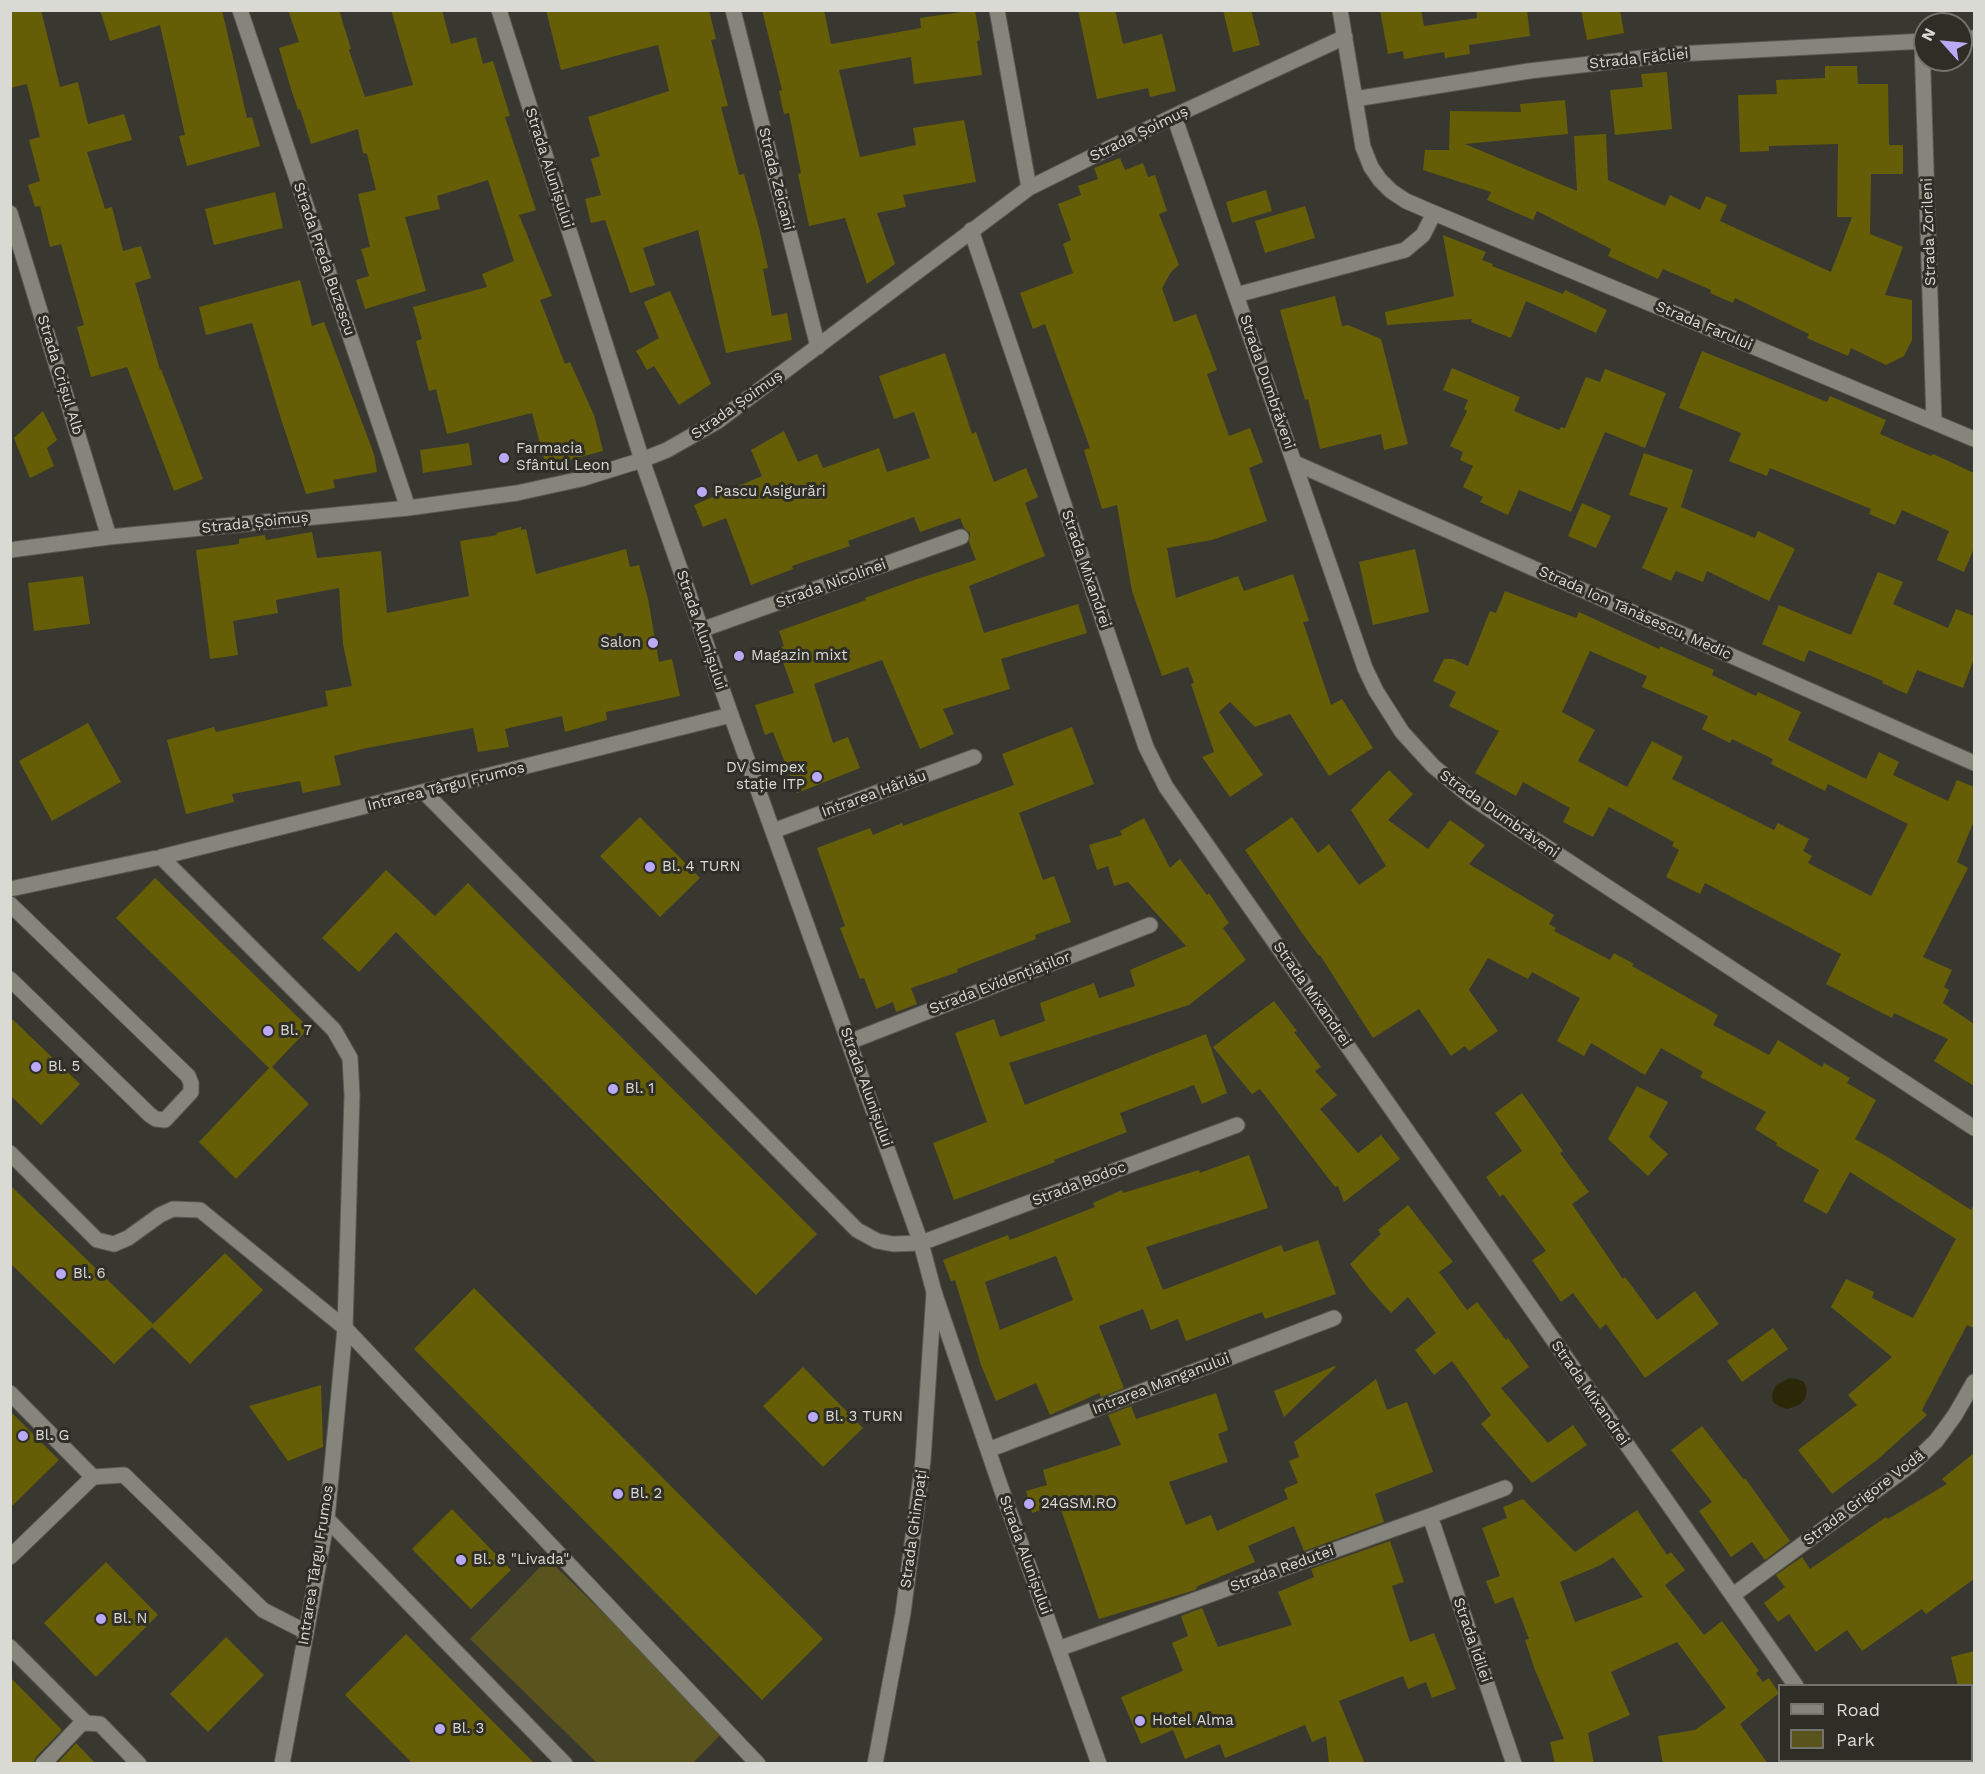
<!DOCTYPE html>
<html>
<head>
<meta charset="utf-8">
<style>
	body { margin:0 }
	#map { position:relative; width:1985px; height:1774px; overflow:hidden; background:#393830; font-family:"Work Sans",sans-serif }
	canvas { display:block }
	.frame { position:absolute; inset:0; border:12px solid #dadad5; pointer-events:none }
	.legend { position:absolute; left:1778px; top:1684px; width:195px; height:78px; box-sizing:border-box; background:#2f2e26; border:2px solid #73736c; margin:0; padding:8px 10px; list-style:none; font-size:18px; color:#dadad5 }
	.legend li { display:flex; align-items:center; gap:12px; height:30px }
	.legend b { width:30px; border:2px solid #73736c }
	.north { position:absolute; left:1913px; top:12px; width:60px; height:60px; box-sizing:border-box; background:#2f2e26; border:2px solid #73736c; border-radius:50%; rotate:297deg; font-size:16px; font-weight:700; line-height:24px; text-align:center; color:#dadad5 }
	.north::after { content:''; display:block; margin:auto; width:21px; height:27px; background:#baaaf6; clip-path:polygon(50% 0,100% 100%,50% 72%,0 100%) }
</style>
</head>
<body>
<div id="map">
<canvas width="1985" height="1774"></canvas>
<div class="frame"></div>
<ul class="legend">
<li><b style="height:8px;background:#85857c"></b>Road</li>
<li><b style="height:16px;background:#59541d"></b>Park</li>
</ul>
<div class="north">N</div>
</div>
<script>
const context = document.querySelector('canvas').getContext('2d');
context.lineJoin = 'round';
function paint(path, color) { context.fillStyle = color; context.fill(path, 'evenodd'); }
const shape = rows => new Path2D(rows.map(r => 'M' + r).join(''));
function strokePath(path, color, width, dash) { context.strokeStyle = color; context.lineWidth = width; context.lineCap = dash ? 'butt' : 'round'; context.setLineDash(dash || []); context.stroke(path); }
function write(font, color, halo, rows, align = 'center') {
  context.font = font + ' "Work Sans",sans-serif'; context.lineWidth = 6; context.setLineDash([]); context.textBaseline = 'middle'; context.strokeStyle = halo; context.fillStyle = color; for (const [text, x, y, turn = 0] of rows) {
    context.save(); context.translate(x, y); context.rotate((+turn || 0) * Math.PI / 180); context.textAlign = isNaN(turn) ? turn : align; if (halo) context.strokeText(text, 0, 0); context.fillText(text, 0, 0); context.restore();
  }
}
const green = shape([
	[548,1559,724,1731,693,1763,597,1763,470,1639]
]);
const water = shape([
	[1790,1378,1797,1379,1804,1382,1807,1390,1805,1399,1799,1405,1787,1409,1780,1407,1773,1402,1772,1394,1776,1385]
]);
const building = shape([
	[10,10,41,10,60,87,78,82,88,124,124,114,132,140,87,152,105,209,112,207,123,251,141,246,151,278,135,283,160,370,161,369,203,479,174,491,127,367,91,377,77,327,84,325,61,244,50,247,40,206,35,207,28,185,40,181,29,140,40,137,27,84,10,88],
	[100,10,222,10,247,118,252,117,260,146,187,166,179,136,185,135,160,25,110,41],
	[288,10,339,10,351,49,349,50,365,97,413,85,391,10,442,10,451,44,476,37,483,64,493,61,510,116,505,117,536,210,519,215,552,296,540,300,565,364,570,362,594,415,603,451,546,466,532,413,447,434,436,389,429,391,416,341,422,339,413,307,487,287,482,274,514,261,488,180,437,196,440,209,405,217,426,291,365,309,356,280,369,276,361,249,370,247,358,194,376,190,367,154,363,153,358,129,311,144,300,109,298,110,291,89,279,48,299,42],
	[546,10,709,10,716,39,711,40,728,106,721,107,739,175,744,174,759,228,768,268,763,269,772,316,787,313,792,340,726,353,698,230,643,248,655,285,630,293,605,220,591,223,585,199,601,195,591,159,600,156,588,117,669,91,658,45,561,70],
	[762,10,824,10,831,44,921,28,920,18,975,10,980,40,977,41,982,75,914,84,911,57,839,70,860,157,916,145,913,128,964,120,976,182,903,195,906,207,877,213,895,264,867,284,845,218,809,226,798,174,801,173,789,113,784,114,779,91,782,90],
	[1078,10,1115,10,1123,44,1162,34,1176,91,1150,97,1148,88,1097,99],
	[1223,10,1251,10,1260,45,1233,52],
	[1380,10,1421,10,1424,26,1477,18,1476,10,1527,10,1530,36,1469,45,1470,54,1445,58,1444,52,1404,59,1403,51,1388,54],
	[1581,10,1620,10,1624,33,1587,40],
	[1825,66,1857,66,1858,84,1888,84,1889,145,1903,145,1903,174,1871,174,1870,234,1903,247,1885,295,1912,300,1912,340,1904,356,1886,365,1851,348,1848,356,1807,338,1809,334,1735,298,1733,303,1710,293,1711,290,1663,269,1658,279,1608,256,1611,249,1537,211,1533,220,1487,200,1491,192,1423,170,1425,150,1449,150,1450,111,1521,112,1520,104,1565,100,1568,134,1465,144,1577,191,1574,136,1606,134,1608,180,1665,206,1670,195,1700,210,1706,196,1727,205,1720,221,1831,272,1852,217,1837,217,1838,144,1769,146,1769,151,1740,152,1738,95,1777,94,1776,80,1825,78],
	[1667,72,1672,129,1615,135,1610,90,1643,87,1641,74],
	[1120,158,1125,170,1143,163,1148,177,1155,175,1167,211,1159,214,1179,265,1171,272,1162,288,1174,322,1196,314,1217,370,1207,374,1229,436,1250,428,1263,462,1249,468,1267,521,1212,540,1167,548,1176,598,1238,576,1244,591,1293,574,1309,621,1303,622,1331,705,1342,699,1373,748,1329,776,1290,714,1255,727,1230,702,1219,712,1263,775,1230,797,1202,757,1214,752,1191,684,1194,683,1188,667,1162,676,1132,591,1117,505,1102,509,1084,450,1090,448,1045,324,1033,329,1020,293,1073,273,1063,244,1071,240,1058,204,1081,195,1078,186,1098,179,1094,168],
	[1266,190,1272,211,1232,223,1226,202],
	[275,192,283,228,214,245,205,209],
	[1305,206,1315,238,1265,253,1255,221],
	[1443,235,1486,252,1482,260,1493,264,1492,266,1563,294,1565,290,1607,310,1596,333,1526,301,1511,338,1471,322,1472,319,1387,325,1385,312,1454,296],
	[300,280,312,326,324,322,374,454,377,472,333,480,335,488,306,494,281,419,252,323,206,335,199,307],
	[670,291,711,384,679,405,654,366,647,370,636,351,659,338,644,302],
	[1335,296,1342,326,1348,325,1381,339,1408,444,1384,450,1381,434,1320,449,1308,399,1305,400,1280,310],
	[1702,351,1827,402,1830,396,1886,420,1880,434,1931,456,1933,454,1974,473,1974,548,1964,572,1937,560,1949,531,1902,510,1895,525,1869,514,1871,509,1770,468,1767,476,1729,461,1741,433,1679,408],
	[945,353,972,434,976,432,994,482,1026,468,1038,497,1025,503,1045,556,969,586,984,633,1078,604,1087,633,1001,659,1010,689,943,709,954,734,920,749,882,660,814,684,833,743,848,737,860,768,797,793,773,732,765,735,755,705,794,693,778,648,784,646,779,631,866,600,865,598,914,580,976,560,969,542,970,533,964,528,960,518,920,532,914,517,848,541,850,546,792,566,793,569,751,585,726,518,703,527,694,505,762,476,751,450,784,431,798,462,817,454,823,468,879,448,887,472,930,458,914,412,894,419,879,376],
	[1452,368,1520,397,1514,411,1559,430,1561,427,1565,428,1586,377,1600,382,1605,369,1666,393,1645,448,1605,432,1571,512,1519,490,1508,515,1480,502,1483,497,1463,487,1473,466,1460,460,1463,452,1450,446,1467,411,1464,409,1468,400,1443,390],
	[43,411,57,440,47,448,54,466,30,478,14,438],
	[469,443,472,465,423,473,420,450],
	[1644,453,1693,470,1681,507,1755,538,1758,531,1795,549,1769,601,1707,571,1703,582,1676,571,1671,581,1642,568,1668,508,1629,495],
	[1582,503,1611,516,1596,548,1568,536],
	[521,527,521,530,526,529,536,574,626,549,630,567,639,565,648,599,659,662,672,659,680,696,606,712,607,720,565,732,562,716,505,729,509,747,478,752,473,728,367,748,334,756,341,785,303,793,300,781,232,794,234,802,186,814,167,740,214,727,216,732,328,706,325,691,352,686,343,644,339,588,276,600,278,613,233,621,238,655,210,659,196,550,239,544,239,539,265,535,266,540,312,532,317,558,381,551,387,613,469,596,460,541,497,535,496,533],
	[1415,549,1429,612,1373,625,1359,562],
	[1878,572,1903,582,1893,604,1948,628,1956,609,1974,616,1974,659,1963,688,1917,670,1907,694,1882,683,1883,681,1809,650,1804,662,1762,644,1779,605,1851,635],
	[83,576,90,624,34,631,28,583],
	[1505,591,1576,618,1579,612,1659,649,1660,646,1714,670,1712,675,1756,696,1758,692,1801,712,1788,740,1866,779,1879,752,1899,762,1893,775,1948,801,1957,780,1974,787,1974,821,1957,862,1968,868,1923,957,1952,970,1944,987,1949,990,1943,1003,1974,1024,1974,1086,1934,1061,1948,1039,1894,1013,1892,1018,1826,984,1841,954,1705,883,1700,894,1666,877,1679,850,1672,846,1674,842,1609,807,1593,837,1563,822,1570,808,1523,782,1516,796,1475,773,1499,731,1449,706,1456,692,1433,681,1444,659,1453,659,1468,666,1490,611,1496,613],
	[1590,651,1647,676,1642,687,1708,716,1702,729,1730,743,1732,739,1773,759,1771,764,1825,791,1828,784,1908,824,1871,896,1808,863,1812,856,1803,851,1809,839,1778,823,1774,830,1672,779,1683,757,1652,741,1627,787,1578,761,1595,730,1562,712],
	[88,723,121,782,52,821,19,761],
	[1072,727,1094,784,1019,813,1043,880,1054,876,1071,922,1035,935,1036,939,957,969,958,972,911,988,917,1004,896,1012,893,1002,876,1009,864,978,860,979,840,928,845,926,817,848,870,828,873,835,902,823,903,826,1014,785,1002,754],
	[1389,770,1413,794,1388,820,1428,849,1450,820,1485,845,1469,864,1554,915,1549,924,1556,928,1554,931,1610,960,1614,953,1634,964,1632,966,1718,1015,1713,1025,1769,1055,1778,1040,1822,1067,1824,1063,1850,1078,1847,1083,1876,1100,1855,1139,1886,1156,1971,1210,1974,1204,1974,1328,1967,1325,1922,1410,1927,1415,1877,1460,1832,1494,1798,1450,1857,1405,1848,1395,1892,1357,1831,1307,1846,1279,1874,1292,1872,1298,1913,1318,1956,1239,1850,1172,1827,1214,1803,1201,1819,1170,1776,1145,1777,1143,1755,1129,1766,1112,1700,1077,1703,1072,1661,1048,1645,1075,1591,1043,1584,1056,1557,1041,1580,998,1532,972,1528,979,1488,958,1469,990,1498,1031,1469,1051,1465,1046,1451,1056,1419,1009,1373,1038,1320,955,1319,956,1302,933,1245,850,1292,817,1318,853,1329,844,1359,885,1386,866,1351,810],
	[640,817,700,878,660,917,600,856],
	[1144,818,1170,868,1180,859,1207,895,1209,893,1229,923,1223,928,1246,960,1189,1005,1009,1063,1025,1105,1206,1034,1227,1093,1202,1104,1194,1085,1120,1113,1127,1132,1054,1160,1055,1162,954,1200,933,1143,987,1122,955,1033,994,1019,1000,1037,1045,1021,1040,1003,1094,983,1099,998,1135,986,1130,970,1186,946,1128,882,1114,886,1108,866,1097,870,1089,845,1122,835,1120,831],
	[386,870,435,916,468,883,817,1234,756,1295,396,932,359,972,322,938],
	[155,878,309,1028,272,1067,309,1104,236,1179,199,1142,269,1068,116,918],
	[1274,1001,1297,1031,1294,1032,1321,1067,1315,1071,1337,1095,1320,1109,1358,1153,1381,1135,1400,1159,1344,1202,1338,1186,1335,1187,1260,1089,1252,1094,1213,1047],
	[10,1017,80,1084,41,1125,10,1095],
	[1637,1086,1668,1102,1649,1137,1668,1154,1648,1176,1608,1139],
	[1522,1093,1563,1151,1560,1153,1589,1192,1572,1204,1623,1279,1625,1277,1657,1320,1695,1291,1719,1324,1645,1378,1606,1324,1600,1329,1573,1293,1561,1302,1532,1260,1546,1251,1503,1194,1500,1197,1486,1177,1522,1151,1495,1113],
	[1249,1155,1268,1208,1146,1247,1163,1290,1281,1245,1284,1252,1318,1240,1336,1294,1265,1319,1262,1312,1186,1341,1178,1319,1151,1330,1143,1309,1099,1326,1124,1388,1101,1397,1099,1393,1050,1415,1036,1383,996,1401,981,1365,955,1280,951,1281,943,1260,1008,1235,1010,1240,1095,1207,1093,1203,1122,1190,1123,1193,1199,1170,1200,1173],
	[1056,1256,1073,1300,1000,1330,985,1282],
	[10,1185,153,1324,225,1253,263,1290,190,1364,152,1327,114,1364,10,1263],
	[1408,1205,1453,1262,1439,1272,1467,1310,1477,1302,1506,1340,1508,1338,1529,1367,1501,1388,1548,1443,1573,1425,1587,1445,1532,1483,1481,1424,1491,1415,1452,1361,1434,1375,1415,1350,1436,1333,1408,1297,1391,1313,1370,1290,1350,1264,1381,1234,1378,1230],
	[474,1288,823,1639,762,1700,414,1349],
	[1773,1328,1788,1349,1742,1382,1727,1361],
	[1335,1366,1336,1367,1284,1417,1274,1391],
	[803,1367,863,1428,823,1467,763,1406],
	[1376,1379,1387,1410,1407,1402,1433,1472,1375,1494,1384,1522,1304,1551,1294,1526,1248,1546,1255,1562,1198,1586,1195,1590,1099,1619,1059,1504,1032,1513,1026,1491,1047,1485,1043,1470,1121,1445,1108,1415,1131,1406,1136,1419,1216,1393,1228,1430,1218,1434,1228,1462,1169,1482,1186,1525,1211,1515,1217,1531,1288,1499,1284,1489,1298,1483,1289,1461,1299,1457,1294,1442],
	[321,1385,323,1447,288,1461,249,1406],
	[10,1411,59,1460,10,1508],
	[1702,1426,1744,1480,1745,1478,1790,1541,1765,1560,1752,1542,1731,1557,1699,1511,1712,1502,1671,1450],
	[1974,1453,1974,1579,1926,1614,1922,1609,1862,1651,1847,1630,1816,1652,1789,1614,1778,1622,1764,1603,1785,1587,1776,1575,1802,1557,1810,1569,1886,1517,1888,1519,1947,1484,1942,1479],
	[1523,1499,1575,1552,1637,1510,1667,1555,1671,1552,1685,1570,1665,1585,1704,1635,1722,1621,1759,1671,1756,1673,1763,1682,1769,1678,1779,1693,1740,1724,1768,1764,1663,1764,1658,1736,1695,1730,1726,1708,1677,1642,1611,1672,1630,1715,1588,1733,1594,1764,1555,1764,1550,1742,1564,1739,1535,1670,1525,1640,1529,1639,1513,1597,1495,1604,1486,1581,1500,1576,1482,1528,1507,1518,1503,1507],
	[1613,1557,1643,1597,1575,1622,1560,1582,1601,1565],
	[452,1509,511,1570,471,1609,412,1549],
	[1390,1541,1404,1582,1392,1586,1410,1642,1434,1633,1456,1689,1432,1698,1426,1682,1408,1689,1403,1676,1339,1701,1365,1764,1329,1764,1326,1736,1312,1742,1305,1725,1225,1758,1220,1744,1185,1759,1173,1730,1141,1744,1121,1697,1183,1671,1172,1643,1188,1636,1181,1616,1202,1608,1218,1647,1292,1625,1278,1592,1314,1577,1311,1569],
	[106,1562,158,1615,96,1677,44,1623],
	[406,1634,535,1764,413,1764,345,1695],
	[226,1637,264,1675,208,1732,170,1694],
	[1974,1651,1974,1717,1971,1718,1971,1686,1958,1686,1951,1657],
	[10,1677,62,1730,36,1757,33,1764,10,1764],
	[76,1743,96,1764,57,1764]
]);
const lane = shape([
	[424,792,857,1230,877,1241,893,1244,921,1243],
	[10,904,188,1076,191,1083,191,1092,165,1120,156,1119,150,1115,10,979],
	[345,1328,758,1764],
	[93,1477,124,1475,263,1610,306,1632],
	[327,1519,565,1764],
	[10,1647,86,1723],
	[43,1764,80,1725,86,1723,100,1724,139,1764]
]);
const street = shape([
	[240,10,408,508],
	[733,10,818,347],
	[997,10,1029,188],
	[1340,10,1363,147,1371,167,1380,180,1391,191,1406,201,1434,213,1974,439],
	[1961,39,1974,38],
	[1922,41,1934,422],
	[1355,99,1529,71,1677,54,1925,41],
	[1174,116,1365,668,1376,691,1402,732,1433,766,1472,798,1974,1128],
	[10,213,109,537],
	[971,230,1146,747,1166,787,1796,1686],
	[1236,295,1405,250,1423,235,1434,213],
	[1295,463,1974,763],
	[10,550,109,537,408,508,517,493,581,479,642,460,667,450,718,421,1029,188,1174,116,1345,37],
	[701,630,961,537],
	[773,831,974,757],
	[161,857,334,1030,350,1058,352,1095,345,1328,327,1519,282,1764],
	[10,889,161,857,731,715],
	[849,1042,1150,925],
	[10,1153,97,1240,114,1244,128,1238,160,1215,173,1209,200,1210,345,1328],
	[921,1243,1237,1125],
	[934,1292,1001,1488,1099,1764],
	[10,1393,93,1477,10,1557],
	[988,1450,1334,1318],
	[1430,1516,1514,1764],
	[1733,1595,1911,1465,1936,1441,1955,1415,1974,1382],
	[1058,1649,1430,1516,1505,1488],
	[1849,1760,1851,1764]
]);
const secondary = shape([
	[499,10,642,460,731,715,921,1243,934,1292,923,1460,903,1613,875,1764]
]);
const markers = [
	[504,458,6,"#baaaf6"],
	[702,492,6,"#baaaf6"],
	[653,643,6,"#baaaf6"],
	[739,656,6,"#baaaf6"],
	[817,777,6,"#baaaf6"],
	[650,867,6,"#baaaf6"],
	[268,1031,6,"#baaaf6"],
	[36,1067,6,"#baaaf6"],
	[613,1089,6,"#baaaf6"],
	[61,1274,6,"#baaaf6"],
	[813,1417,6,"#baaaf6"],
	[23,1436,6,"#baaaf6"],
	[618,1494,6,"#baaaf6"],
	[1029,1504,6,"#baaaf6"],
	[461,1560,6,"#baaaf6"],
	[101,1619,6,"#baaaf6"],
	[1140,1721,6,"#baaaf6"],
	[440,1729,6,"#baaaf6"]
];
const streetNames = [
	["Strada Făcliei",1639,59,-6],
	["Strada Șoimuș",1139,134,-26],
	["Strada Alunișului",549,168,72],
	["Strada Zeicani",776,179,76],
	["Strada Zorileni",1929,232,-92],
	["Strada Preda Buzescu",324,259,71],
	["Strada Farului",1704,326,23],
	["Strada Crișul Alb",60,375,73],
	["Strada Dumbrăveni",1267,382,71],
	["Strada Șoimuș",737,405,-35],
	["Strada Șoimuș",255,523,-6],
	["Strada Mixandrei",1086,569,71],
	["Strada Nicolinei",831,584,-20],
	["Strada Ion Tănăsescu, Medic",1635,613,24],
	["Strada Alunișului",701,630,71],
	["Intrarea Târgu Frumos",446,787,-14],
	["Intrarea Hârlău",874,794,-20],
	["Strada Dumbrăveni",1499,814,35],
	["Strada Evidențiaților",1000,983,-21],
	["Strada Mixandrei",1312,994,55],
	["Strada Alunișului",866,1087,70],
	["Strada Bodoc",1079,1184,-21],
	["Intrarea Manganului",1161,1384,-21],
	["Strada Mixandrei",1590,1393,55],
	["Strada Grigore Vodă",1864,1498,-37],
	["Strada Ghimpați",914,1529,-82],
	["Strada Alunișului",1025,1555,70],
	["Intrarea Târgu Frumos",316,1565,-81],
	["Strada Redutei",1282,1569,-20],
	["Strada Idilei",1472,1640,71]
];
const poiNames = [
	["Farmacia",516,449],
	["Sfântul Leon",516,466],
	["Pascu Asigurări",714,492],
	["Salon",641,643,"right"],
	["Magazin mixt",751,656],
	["DV Simpex",805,768,"right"],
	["stație ITP",805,785,"right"],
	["Bl. 4 TURN",662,867],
	["Bl. 7",280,1031],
	["Bl. 5",48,1067],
	["Bl. 1",625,1089],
	["Bl. 6",73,1274],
	["Bl. 3 TURN",825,1417],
	["Bl. G",35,1436],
	["Bl. 2",630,1494],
	["24GSM.RO",1041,1504],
	["Bl. 8 \"Livada\"",473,1560],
	["Bl. N",113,1619],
	["Hotel Alma",1152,1721],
	["Bl. 3",452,1729]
];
paint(green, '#59541d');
paint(water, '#2b2808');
paint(building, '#655e07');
strokePath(lane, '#585751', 17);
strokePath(street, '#585751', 17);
strokePath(secondary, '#585751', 17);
strokePath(lane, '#85857c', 15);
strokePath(street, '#85857c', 15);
strokePath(secondary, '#85857c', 15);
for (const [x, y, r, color] of markers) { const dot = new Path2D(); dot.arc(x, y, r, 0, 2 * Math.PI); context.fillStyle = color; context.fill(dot); strokePath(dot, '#2f2e26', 2); }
write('15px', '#dadad5', '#2f2e26', streetNames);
write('15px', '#dadad5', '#2f2e26', poiNames, 'left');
</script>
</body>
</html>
